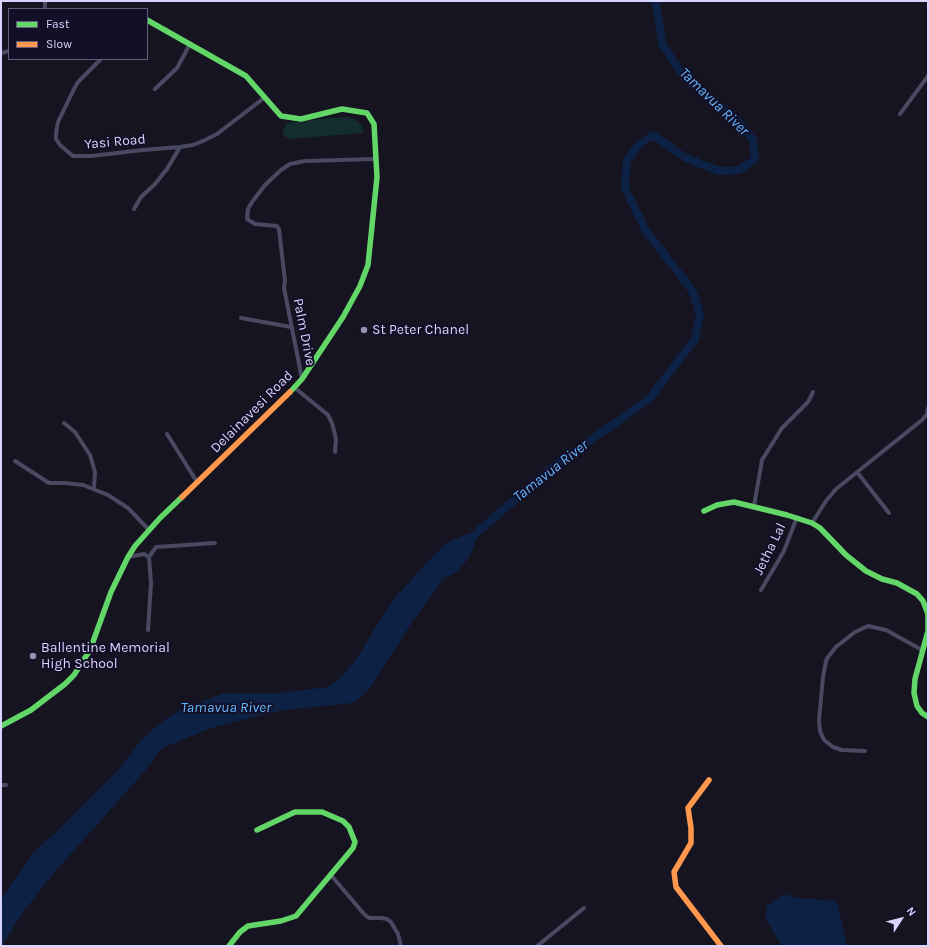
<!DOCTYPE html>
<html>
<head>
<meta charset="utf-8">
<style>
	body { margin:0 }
	#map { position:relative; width:929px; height:947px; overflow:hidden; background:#161421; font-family:Karla,sans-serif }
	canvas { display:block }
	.frame { position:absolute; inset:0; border:2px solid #d9d4ff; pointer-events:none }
	.legend { position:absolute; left:8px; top:8px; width:140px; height:52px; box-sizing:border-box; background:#130f26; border:1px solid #625e7d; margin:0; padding:5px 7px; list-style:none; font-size:12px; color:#d9d4ff }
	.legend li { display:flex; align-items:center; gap:8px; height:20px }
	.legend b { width:20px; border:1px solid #625e7d }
	.north { position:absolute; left:881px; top:899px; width:40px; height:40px; -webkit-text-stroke:3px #130f26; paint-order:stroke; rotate:54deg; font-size:11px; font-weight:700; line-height:16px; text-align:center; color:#d9d4ff }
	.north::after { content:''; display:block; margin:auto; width:14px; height:18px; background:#d9d4ff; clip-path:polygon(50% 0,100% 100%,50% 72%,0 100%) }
</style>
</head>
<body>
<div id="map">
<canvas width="929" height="947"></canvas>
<div class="frame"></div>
<ul class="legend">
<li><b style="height:5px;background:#63d668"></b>Fast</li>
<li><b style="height:5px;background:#ff974d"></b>Slow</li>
</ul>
<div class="north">N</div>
</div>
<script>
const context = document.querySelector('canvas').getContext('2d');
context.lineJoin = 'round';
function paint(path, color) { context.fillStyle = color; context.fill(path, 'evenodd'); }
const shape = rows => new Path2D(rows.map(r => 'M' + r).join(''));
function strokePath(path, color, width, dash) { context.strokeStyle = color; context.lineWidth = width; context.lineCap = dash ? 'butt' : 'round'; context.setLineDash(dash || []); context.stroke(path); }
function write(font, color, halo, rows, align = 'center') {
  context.font = font + ' Karla,sans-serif'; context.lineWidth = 4; context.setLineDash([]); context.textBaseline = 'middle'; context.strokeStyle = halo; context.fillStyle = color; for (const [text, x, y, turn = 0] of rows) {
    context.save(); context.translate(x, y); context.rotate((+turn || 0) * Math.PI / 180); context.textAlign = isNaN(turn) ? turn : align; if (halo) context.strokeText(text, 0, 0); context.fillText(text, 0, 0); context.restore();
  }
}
const green = shape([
	[349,117,357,121,362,126,364,133,289,139,282,134,287,123,331,118]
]);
const water = shape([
	[480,529,470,556,458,571,444,578,439,585,410,625,370,688,355,702,345,704,284,710,258,716,211,728,174,743,160,750,144,772,52,875,24,911,5,941,3,946,1,946,1,899,8,889,34,852,57,831,119,769,143,738,164,720,183,709,224,693,280,693,328,687,341,677,355,661,392,601,433,556,447,542],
	[784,894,798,898,837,901,847,946,782,946,766,920,766,906]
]);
const river = shape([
	[473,536,550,469,649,399,695,339,700,314,692,290,646,231,625,188,627,161,637,146,653,135,684,157,719,171,739,170,755,159,753,140,739,122,684,77,662,44,656,1]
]);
const street = shape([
	[45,1,45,9],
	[1,53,9,51],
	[101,59,78,82,74,89,58,122,56,133,56,139,60,145,73,156,91,156,143,150,180,147,193,145,203,141,217,134,264,98],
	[155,89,177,68,190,44],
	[900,114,928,76],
	[134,209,141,197,155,184,167,169,180,147],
	[241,318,291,327],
	[302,379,284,288,285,281,279,229,277,226,255,224,247,219,248,209,252,202,265,185,281,170,290,164,305,161,376,159],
	[295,388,328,415,332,423,336,439,335,452],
	[64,423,75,432,90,455,95,472,94,489],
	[167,434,197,482],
	[15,461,49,483,65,483,83,485,108,495,128,508,149,530],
	[857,472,889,513],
	[754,506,762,460,782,428,808,402,813,392],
	[812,523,826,501,836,489,922,420,927,414,928,408],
	[128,557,144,554,149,557,156,547,215,543],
	[761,590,784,551,797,517],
	[148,630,151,583,149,557],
	[865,751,842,750,833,747,824,740,820,731,819,720,823,677,826,661,828,657,836,647,855,632,868,626,886,630,922,650],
	[1,785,6,785],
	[330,874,364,914,369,918,381,918,387,919,391,922,398,934,401,946],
	[537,946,584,908]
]);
const fast = shape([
	[147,20,246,76,281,116,301,119,342,109,367,113,374,124,377,177,368,265,360,286,343,317,302,379,290,392],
	[704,511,717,505,734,502,787,515,812,523,820,528,846,555,866,571,882,579,897,583,917,594,923,601,928,614,928,631,915,679,914,693,917,706,922,713,928,717],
	[1,726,31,710,65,684,74,675,90,650,111,592,128,557,135,546,160,518,182,497],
	[229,946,240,932,248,926,281,921,296,916,353,848,355,842,349,827,343,821,322,812,295,812,257,830]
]);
const slow = shape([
	[182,497,290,392],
	[709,780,688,808,691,828,691,843,674,872,676,887,721,946]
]);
const markers = [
	[364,330,4,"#9591b1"],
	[33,656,4,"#9591b1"]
];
const streetNames = [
	["Yasi Road",115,142,-5],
	["Palm Drive",304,332,79],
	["Delainavesi Road",252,412,-45],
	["Jetha Lal",770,549,-64]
];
const poiNames = [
	["St Peter Chanel",372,330],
	["Ballentine Memorial",41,648],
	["High School",41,664]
];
const waterNames = [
	["Tamavua River",714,102,44],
	["Tamavua River",551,471,-38],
	["Tamavua River",226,708]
];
paint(green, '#132c2d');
paint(water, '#0d2144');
strokePath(river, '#0d2144', 8);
strokePath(street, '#4a4962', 4);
strokePath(fast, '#63d668', 5.5);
strokePath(slow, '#ff974d', 5.5);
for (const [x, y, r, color] of markers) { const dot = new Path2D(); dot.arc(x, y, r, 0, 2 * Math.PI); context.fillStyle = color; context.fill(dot); strokePath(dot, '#130f26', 1.5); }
write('14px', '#d9d4ff', '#130f26', streetNames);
write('14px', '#d9d4ff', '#130f26', poiNames, 'left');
write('italic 15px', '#62b6ff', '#130f26', waterNames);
</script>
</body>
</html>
